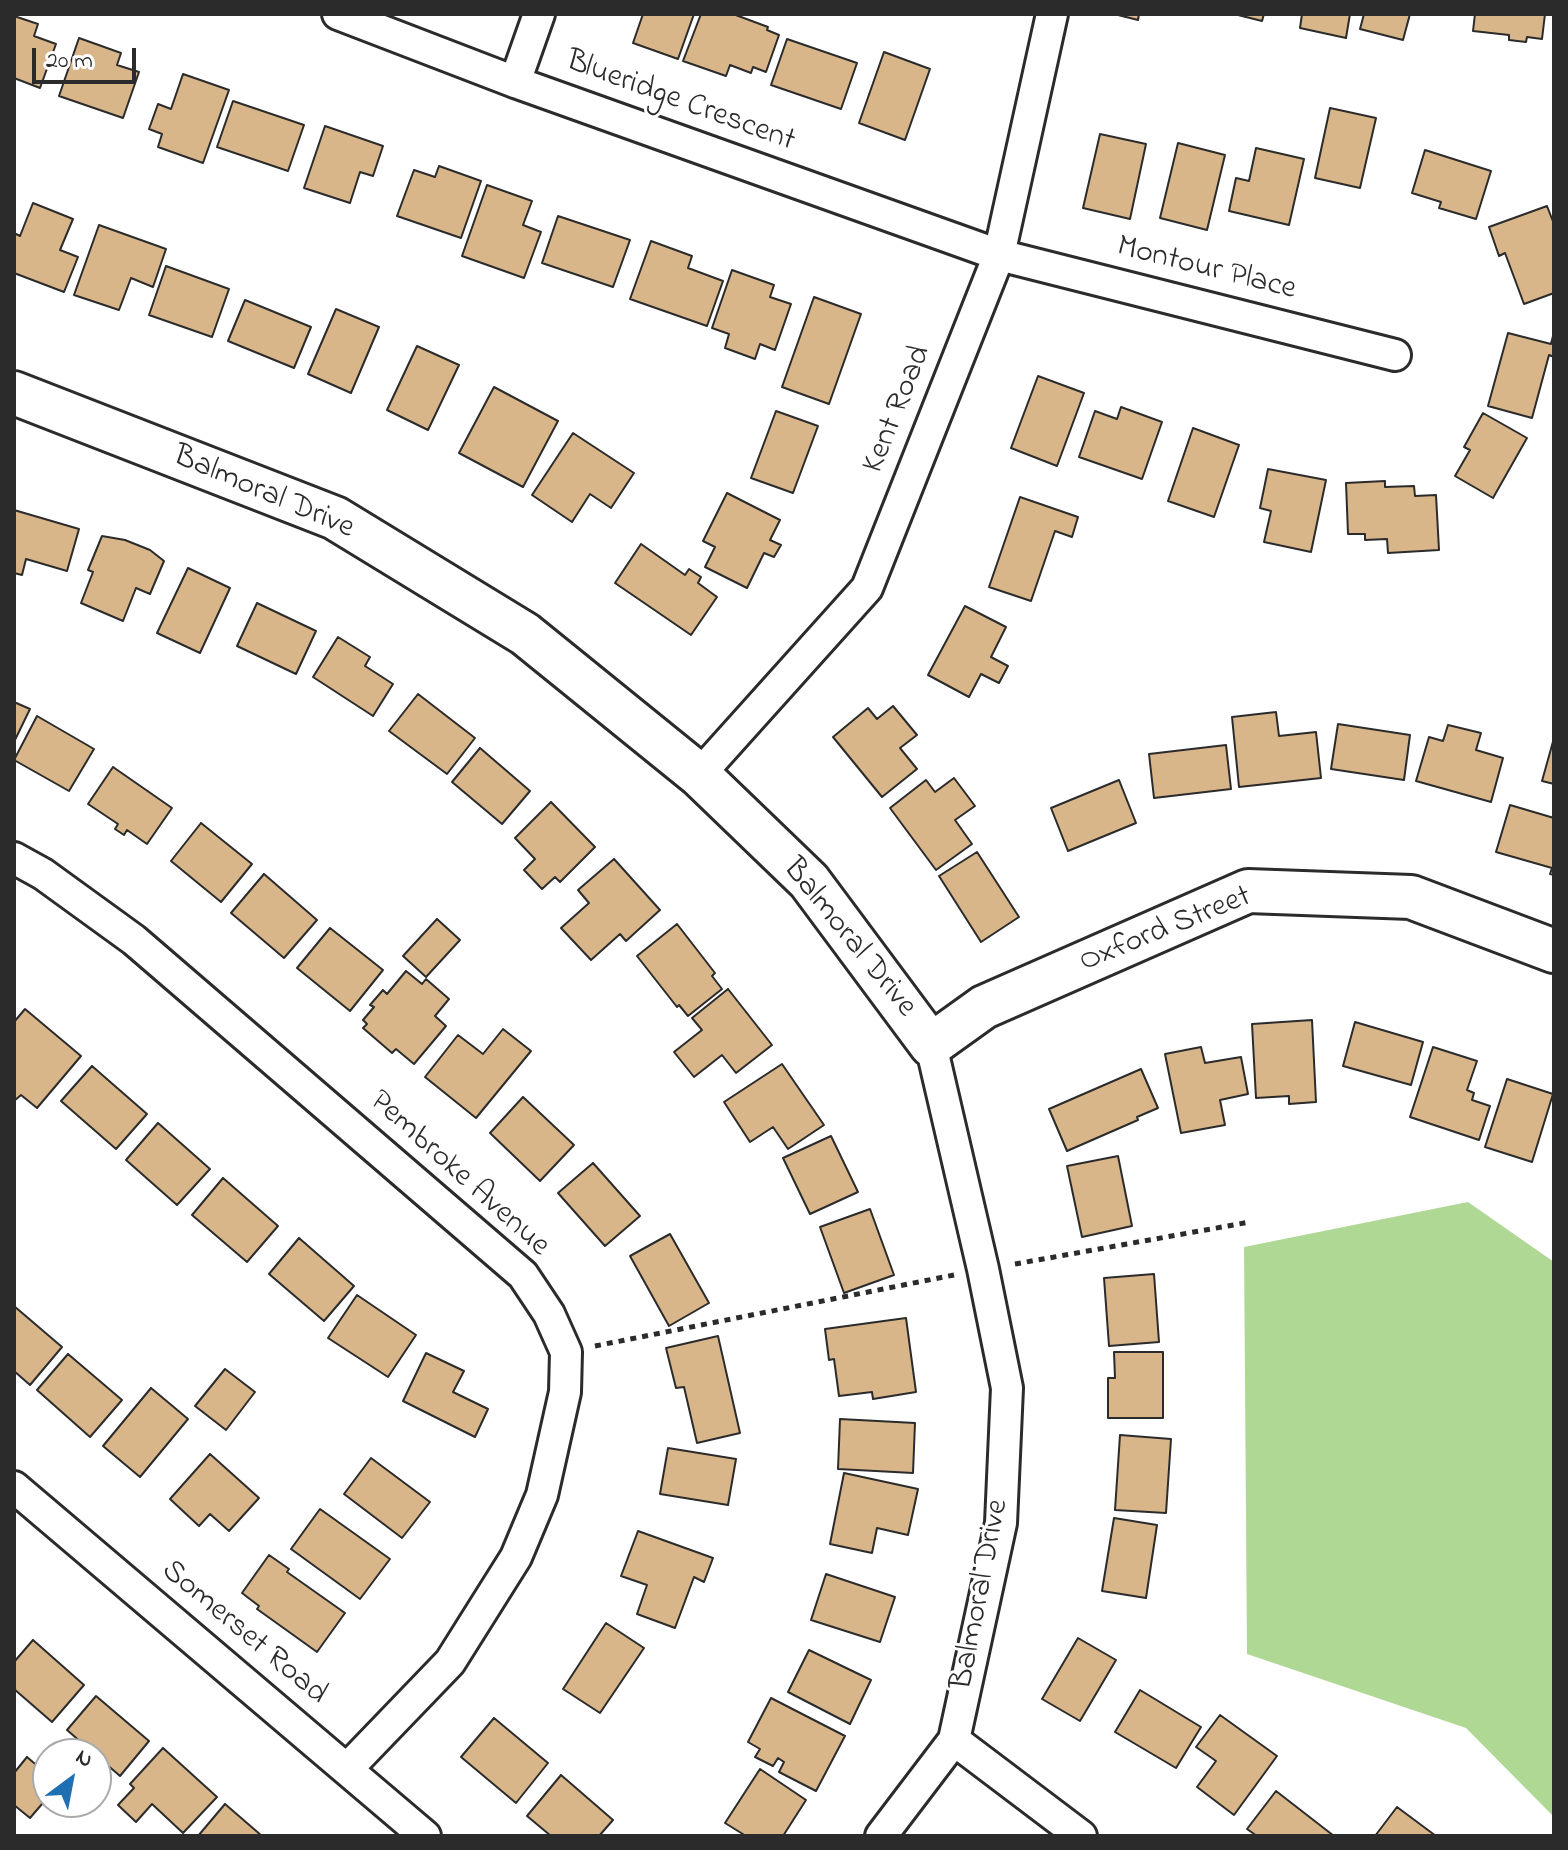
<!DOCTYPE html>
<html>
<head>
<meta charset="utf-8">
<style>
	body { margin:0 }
	#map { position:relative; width:1568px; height:1850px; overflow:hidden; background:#fff; font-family:"Indie Flower",sans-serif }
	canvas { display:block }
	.frame { position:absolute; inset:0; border:16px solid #2b2b2b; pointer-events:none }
	.north { position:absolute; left:32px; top:1738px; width:80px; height:80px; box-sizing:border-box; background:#fff; border:2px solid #aaa; border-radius:50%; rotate:32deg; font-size:22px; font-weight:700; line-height:32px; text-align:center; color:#2b2b2b }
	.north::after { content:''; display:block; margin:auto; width:28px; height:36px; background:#1f6fb2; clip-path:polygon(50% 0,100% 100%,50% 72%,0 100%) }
	.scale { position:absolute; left:32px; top:48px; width:104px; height:36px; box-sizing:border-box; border:4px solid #2b2b2b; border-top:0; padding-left:10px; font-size:24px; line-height:28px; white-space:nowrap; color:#2b2b2b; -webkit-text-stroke:6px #fff; paint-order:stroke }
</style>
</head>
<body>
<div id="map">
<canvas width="1568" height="1850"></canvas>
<div class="frame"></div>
<div class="north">N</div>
<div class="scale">20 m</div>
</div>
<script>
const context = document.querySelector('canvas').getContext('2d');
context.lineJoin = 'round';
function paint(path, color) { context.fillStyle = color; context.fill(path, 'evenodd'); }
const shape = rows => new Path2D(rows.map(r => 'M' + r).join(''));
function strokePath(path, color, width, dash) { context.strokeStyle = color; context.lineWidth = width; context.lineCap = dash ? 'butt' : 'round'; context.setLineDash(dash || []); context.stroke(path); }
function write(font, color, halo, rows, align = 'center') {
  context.font = font + ' "Indie Flower",sans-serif'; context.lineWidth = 6; context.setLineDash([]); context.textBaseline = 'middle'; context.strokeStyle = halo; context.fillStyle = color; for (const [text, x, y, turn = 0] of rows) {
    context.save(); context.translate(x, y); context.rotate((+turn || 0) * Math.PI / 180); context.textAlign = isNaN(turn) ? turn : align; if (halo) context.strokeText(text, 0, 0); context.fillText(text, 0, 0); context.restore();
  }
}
const green = shape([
	[1468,1202,1554,1262,1554,1817,1466,1728,1247,1654,1244,1247]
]);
const building = shape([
	[643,14,694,14,678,59,633,43,643,14],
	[701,14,733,14,768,27,767,30,779,35,766,72,753,67,751,73,730,65,726,76,683,61,701,14],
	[1114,14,1139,14,1138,20,1114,14],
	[1234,14,1264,14,1262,21,1234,14],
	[1302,14,1350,14,1346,38,1300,28,1302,14],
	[1364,14,1410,14,1403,40,1360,29,1364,14],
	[1475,14,1545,14,1542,39,1527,37,1526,42,1509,40,1509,35,1473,31,1475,14],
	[14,16,38,24,34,36,56,44,40,88,14,78,14,16],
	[79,38,121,53,117,65,139,72,123,118,59,96,79,38],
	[787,39,857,63,841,109,771,85,787,39],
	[884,52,930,69,905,140,859,123,884,52],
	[183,74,229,90,203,163,158,147,162,134,149,129,158,104,171,109,183,74],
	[233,101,304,125,288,171,217,147,233,101],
	[1330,108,1376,118,1360,188,1315,178,1330,108],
	[325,126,383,146,373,176,360,172,350,203,304,188,325,126],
	[1100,134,1146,144,1130,219,1083,208,1100,134],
	[1178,143,1225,155,1207,230,1160,218,1178,143],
	[1256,148,1304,159,1289,225,1229,211,1236,178,1249,181,1256,148],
	[1425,150,1491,171,1476,219,1439,208,1441,202,1412,193,1425,150],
	[439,166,481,181,461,238,397,216,414,170,435,177,439,166],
	[487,185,532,201,523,225,541,232,524,278,462,256,487,185],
	[33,203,73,219,60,250,78,257,64,292,14,273,14,233,20,236,33,203],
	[1547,206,1554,224,1554,293,1524,304,1505,253,1499,256,1489,227,1547,206],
	[558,216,630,240,613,287,542,263,558,216],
	[99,225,166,249,153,287,131,278,119,310,74,295,99,225],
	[651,241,692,256,688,268,723,281,707,326,630,299,651,241],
	[166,266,229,289,212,337,149,315,166,266],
	[732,270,774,285,770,297,791,304,775,350,760,344,755,359,725,348,729,334,712,328,732,270],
	[814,297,861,314,829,404,782,387,814,297],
	[245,300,311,327,294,368,228,341,245,300],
	[336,309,379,327,351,393,308,374,336,309],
	[1554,332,1554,357,1549,355,1532,418,1488,406,1508,333,1551,344,1554,332],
	[417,346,459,365,428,430,387,410,417,346],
	[1038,376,1084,393,1057,466,1011,448,1038,376],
	[494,387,558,421,523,487,459,453,494,387],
	[1121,407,1162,422,1142,479,1079,457,1095,411,1117,419,1121,407],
	[776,411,818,426,793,493,751,478,776,411],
	[1483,413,1527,438,1493,498,1455,476,1470,450,1464,447,1483,413],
	[1193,428,1239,445,1214,517,1168,501,1193,428],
	[573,433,634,473,611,508,590,494,572,522,532,495,573,433],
	[1268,469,1326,480,1311,552,1264,542,1271,511,1260,508,1268,469],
	[1385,481,1385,487,1414,486,1415,496,1436,495,1439,550,1388,553,1387,539,1365,540,1365,534,1348,534,1346,483,1385,481],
	[727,493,780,520,770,540,781,545,774,557,764,553,747,588,705,567,715,547,703,541,727,493],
	[1020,497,1078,517,1072,537,1055,531,1031,601,989,587,1020,497],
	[14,510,79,529,67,571,26,559,22,575,14,573,14,510],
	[102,536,125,540,150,550,164,561,150,594,136,588,123,621,81,603,93,572,88,570,102,536],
	[641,544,685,575,689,569,701,577,698,583,717,597,691,635,615,583,641,544],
	[188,568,230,588,200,653,157,633,188,568],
	[257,603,316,631,296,674,237,646,257,603],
	[965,606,1006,627,991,657,1008,666,999,683,981,674,969,697,928,675,965,606],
	[338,637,370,657,365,666,393,684,373,716,313,677,338,637],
	[418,694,475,738,447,774,389,731,418,694],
	[14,702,30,709,14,742,14,702],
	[893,706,917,735,900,748,917,769,882,797,833,737,868,708,877,719,893,706],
	[1276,712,1279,736,1316,732,1321,778,1239,787,1232,717,1276,712],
	[37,716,94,749,69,791,14,760,37,716],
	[1338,724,1410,735,1404,780,1331,769,1338,724],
	[1448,725,1481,733,1476,750,1503,758,1491,802,1416,781,1429,737,1443,741,1448,725],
	[1554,738,1554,784,1542,781,1554,738],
	[1226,745,1231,789,1154,798,1149,754,1226,745],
	[480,748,530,791,502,824,452,782,480,748],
	[113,767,172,808,147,844,127,830,124,835,115,829,118,824,88,804,113,767],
	[954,778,975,806,955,820,972,844,936,870,890,808,926,780,935,792,954,778],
	[1119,780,1136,823,1068,851,1051,808,1119,780],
	[551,802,595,847,560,882,555,877,542,889,524,870,535,859,515,838,551,802],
	[1510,805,1554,818,1554,875,1550,874,1552,868,1496,852,1510,805],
	[201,823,252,864,221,902,171,861,201,823],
	[977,852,1019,917,981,942,939,876,977,852],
	[614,859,660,910,626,941,620,934,591,960,561,928,589,903,578,890,614,859],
	[264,874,317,920,284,958,231,913,264,874],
	[437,919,460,940,426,977,403,956,437,919],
	[677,924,715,973,712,976,722,989,688,1016,679,1005,677,1007,637,956,677,924],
	[330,928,383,970,350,1011,297,968,330,928],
	[406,971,422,984,426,979,449,999,435,1016,446,1026,414,1064,396,1049,392,1053,363,1028,367,1024,363,1020,374,1007,370,1005,383,990,387,994,406,971],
	[728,989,772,1045,736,1073,722,1055,694,1077,674,1052,702,1030,692,1018,728,989],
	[25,1009,81,1056,37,1108,21,1095,14,1101,14,1022,25,1009],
	[1312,1020,1316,1102,1289,1104,1289,1096,1256,1098,1252,1024,1312,1020],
	[1355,1022,1423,1042,1411,1085,1343,1066,1355,1022],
	[503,1029,531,1051,476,1118,425,1077,458,1035,483,1054,503,1029],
	[1201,1047,1205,1063,1241,1057,1248,1094,1220,1100,1225,1125,1181,1133,1165,1054,1201,1047],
	[1433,1047,1477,1061,1467,1090,1474,1093,1472,1100,1490,1106,1479,1140,1410,1117,1433,1047],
	[782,1064,824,1125,788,1149,773,1127,750,1142,724,1102,782,1064],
	[92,1066,147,1114,116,1149,61,1101,92,1066],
	[1141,1069,1158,1108,1137,1117,1138,1120,1067,1151,1049,1109,1141,1069],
	[1507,1079,1553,1094,1532,1162,1485,1147,1507,1079],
	[523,1097,574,1145,540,1181,490,1133,523,1097],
	[158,1123,210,1169,177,1205,126,1160,158,1123],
	[831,1136,858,1192,810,1214,783,1158,831,1136],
	[1118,1156,1132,1226,1082,1237,1067,1166,1118,1156],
	[593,1163,640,1216,605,1246,558,1193,593,1163],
	[223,1178,278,1226,247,1262,192,1215,223,1178],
	[870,1209,894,1275,844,1293,820,1227,870,1209],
	[670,1234,709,1303,669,1326,630,1256,670,1234],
	[299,1238,354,1286,324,1321,269,1274,299,1238],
	[1154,1274,1159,1342,1109,1346,1104,1278,1154,1274],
	[357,1295,416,1335,388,1377,328,1338,357,1295],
	[14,1306,62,1347,30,1385,14,1371,14,1306],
	[906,1318,916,1392,873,1399,872,1392,839,1396,834,1359,829,1360,825,1329,906,1318],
	[718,1336,740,1433,697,1443,684,1387,676,1388,666,1348,718,1336],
	[1114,1352,1163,1352,1163,1418,1108,1418,1108,1378,1115,1378,1114,1352],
	[426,1353,464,1371,453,1392,488,1409,475,1437,403,1401,426,1353],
	[68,1354,122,1400,90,1437,37,1390,68,1354],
	[225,1369,255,1392,226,1430,195,1406,225,1369],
	[151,1388,188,1419,140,1477,103,1446,151,1388],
	[840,1419,915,1423,913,1473,838,1469,840,1419],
	[1120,1435,1171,1439,1166,1513,1115,1510,1120,1435],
	[668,1448,736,1459,728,1505,660,1494,668,1448],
	[210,1454,259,1498,229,1531,210,1514,199,1526,170,1499,210,1454],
	[371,1458,430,1502,402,1538,344,1494,371,1458],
	[844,1473,918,1489,908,1535,877,1528,872,1553,830,1544,844,1473],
	[320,1509,390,1559,360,1599,291,1549,320,1509],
	[1114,1518,1157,1525,1146,1598,1102,1591,1114,1518],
	[638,1531,713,1558,704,1582,694,1577,675,1628,637,1614,647,1585,621,1576,638,1531],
	[269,1555,289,1569,287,1572,345,1613,317,1652,257,1609,259,1606,242,1593,269,1555],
	[826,1574,895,1597,880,1642,811,1620,826,1574],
	[606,1623,644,1648,600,1713,563,1689,606,1623],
	[1078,1638,1116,1660,1080,1721,1042,1699,1078,1638],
	[33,1640,84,1685,52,1722,14,1689,14,1662,33,1640],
	[809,1650,871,1680,850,1724,788,1692,809,1650],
	[1140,1690,1201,1727,1176,1768,1115,1732,1140,1690],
	[96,1696,149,1741,120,1776,67,1730,96,1696],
	[771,1698,845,1736,816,1791,779,1772,784,1762,778,1758,773,1766,755,1757,760,1749,748,1742,771,1698],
	[1220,1715,1277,1756,1234,1815,1197,1787,1216,1761,1196,1747,1220,1715],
	[494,1718,548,1763,516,1803,461,1757,494,1718],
	[163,1748,217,1797,183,1833,152,1804,136,1822,118,1805,134,1788,130,1784,163,1748],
	[27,1757,48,1775,48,1797,30,1818,14,1805,14,1773,27,1757],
	[760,1769,806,1800,783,1836,746,1836,725,1823,760,1769],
	[561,1775,613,1820,599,1836,551,1836,527,1816,561,1775],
	[1276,1791,1334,1836,1257,1836,1247,1829,1276,1791],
	[225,1804,262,1836,198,1836,225,1804],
	[1397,1807,1436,1836,1375,1836,1397,1807]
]);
const path = shape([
	[1015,1264,1250,1222],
	[595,1346,954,1275]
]);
const street = shape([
	[338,14,515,82,999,255,1395,355],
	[515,82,539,14],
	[699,775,867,588,999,255,1052,14],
	[14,858,43,874,134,940,523,1275,549,1314,566,1352,565,1392,542,1495,516,1557,450,1662,347,1769],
	[14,1487,425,1836],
	[954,1740,1081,1836],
	[881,1836,954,1740,1001,1523,1007,1388,983,1269,931,1045]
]);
const secondary = shape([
	[14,393,335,518,525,634,699,775,809,881,931,1045,984,1007,1248,891,1411,897,1554,951]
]);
const streetNames = [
	["Blueridge Crescent",680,103,20],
	["Montour Place",1206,270,14],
	["Kent Road",899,410,-68],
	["Balmoral Drive",263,494,23],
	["Oxford Street",1166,931,-22],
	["Balmoral Drive",848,939,51],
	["Pembroke Avenue",458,1175,42],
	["Balmoral Drive",982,1595,-79],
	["Somerset Road",243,1634,40]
];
paint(green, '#afd895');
paint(building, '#d8b68a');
strokePath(building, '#2b2b2b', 2);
strokePath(street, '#2b2b2b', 36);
strokePath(secondary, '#2b2b2b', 48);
strokePath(path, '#2b2b2b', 5, [6, 6]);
strokePath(street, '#fff', 30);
strokePath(secondary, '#fff', 42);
write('32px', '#2b2b2b', '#fff', streetNames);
</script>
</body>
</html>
